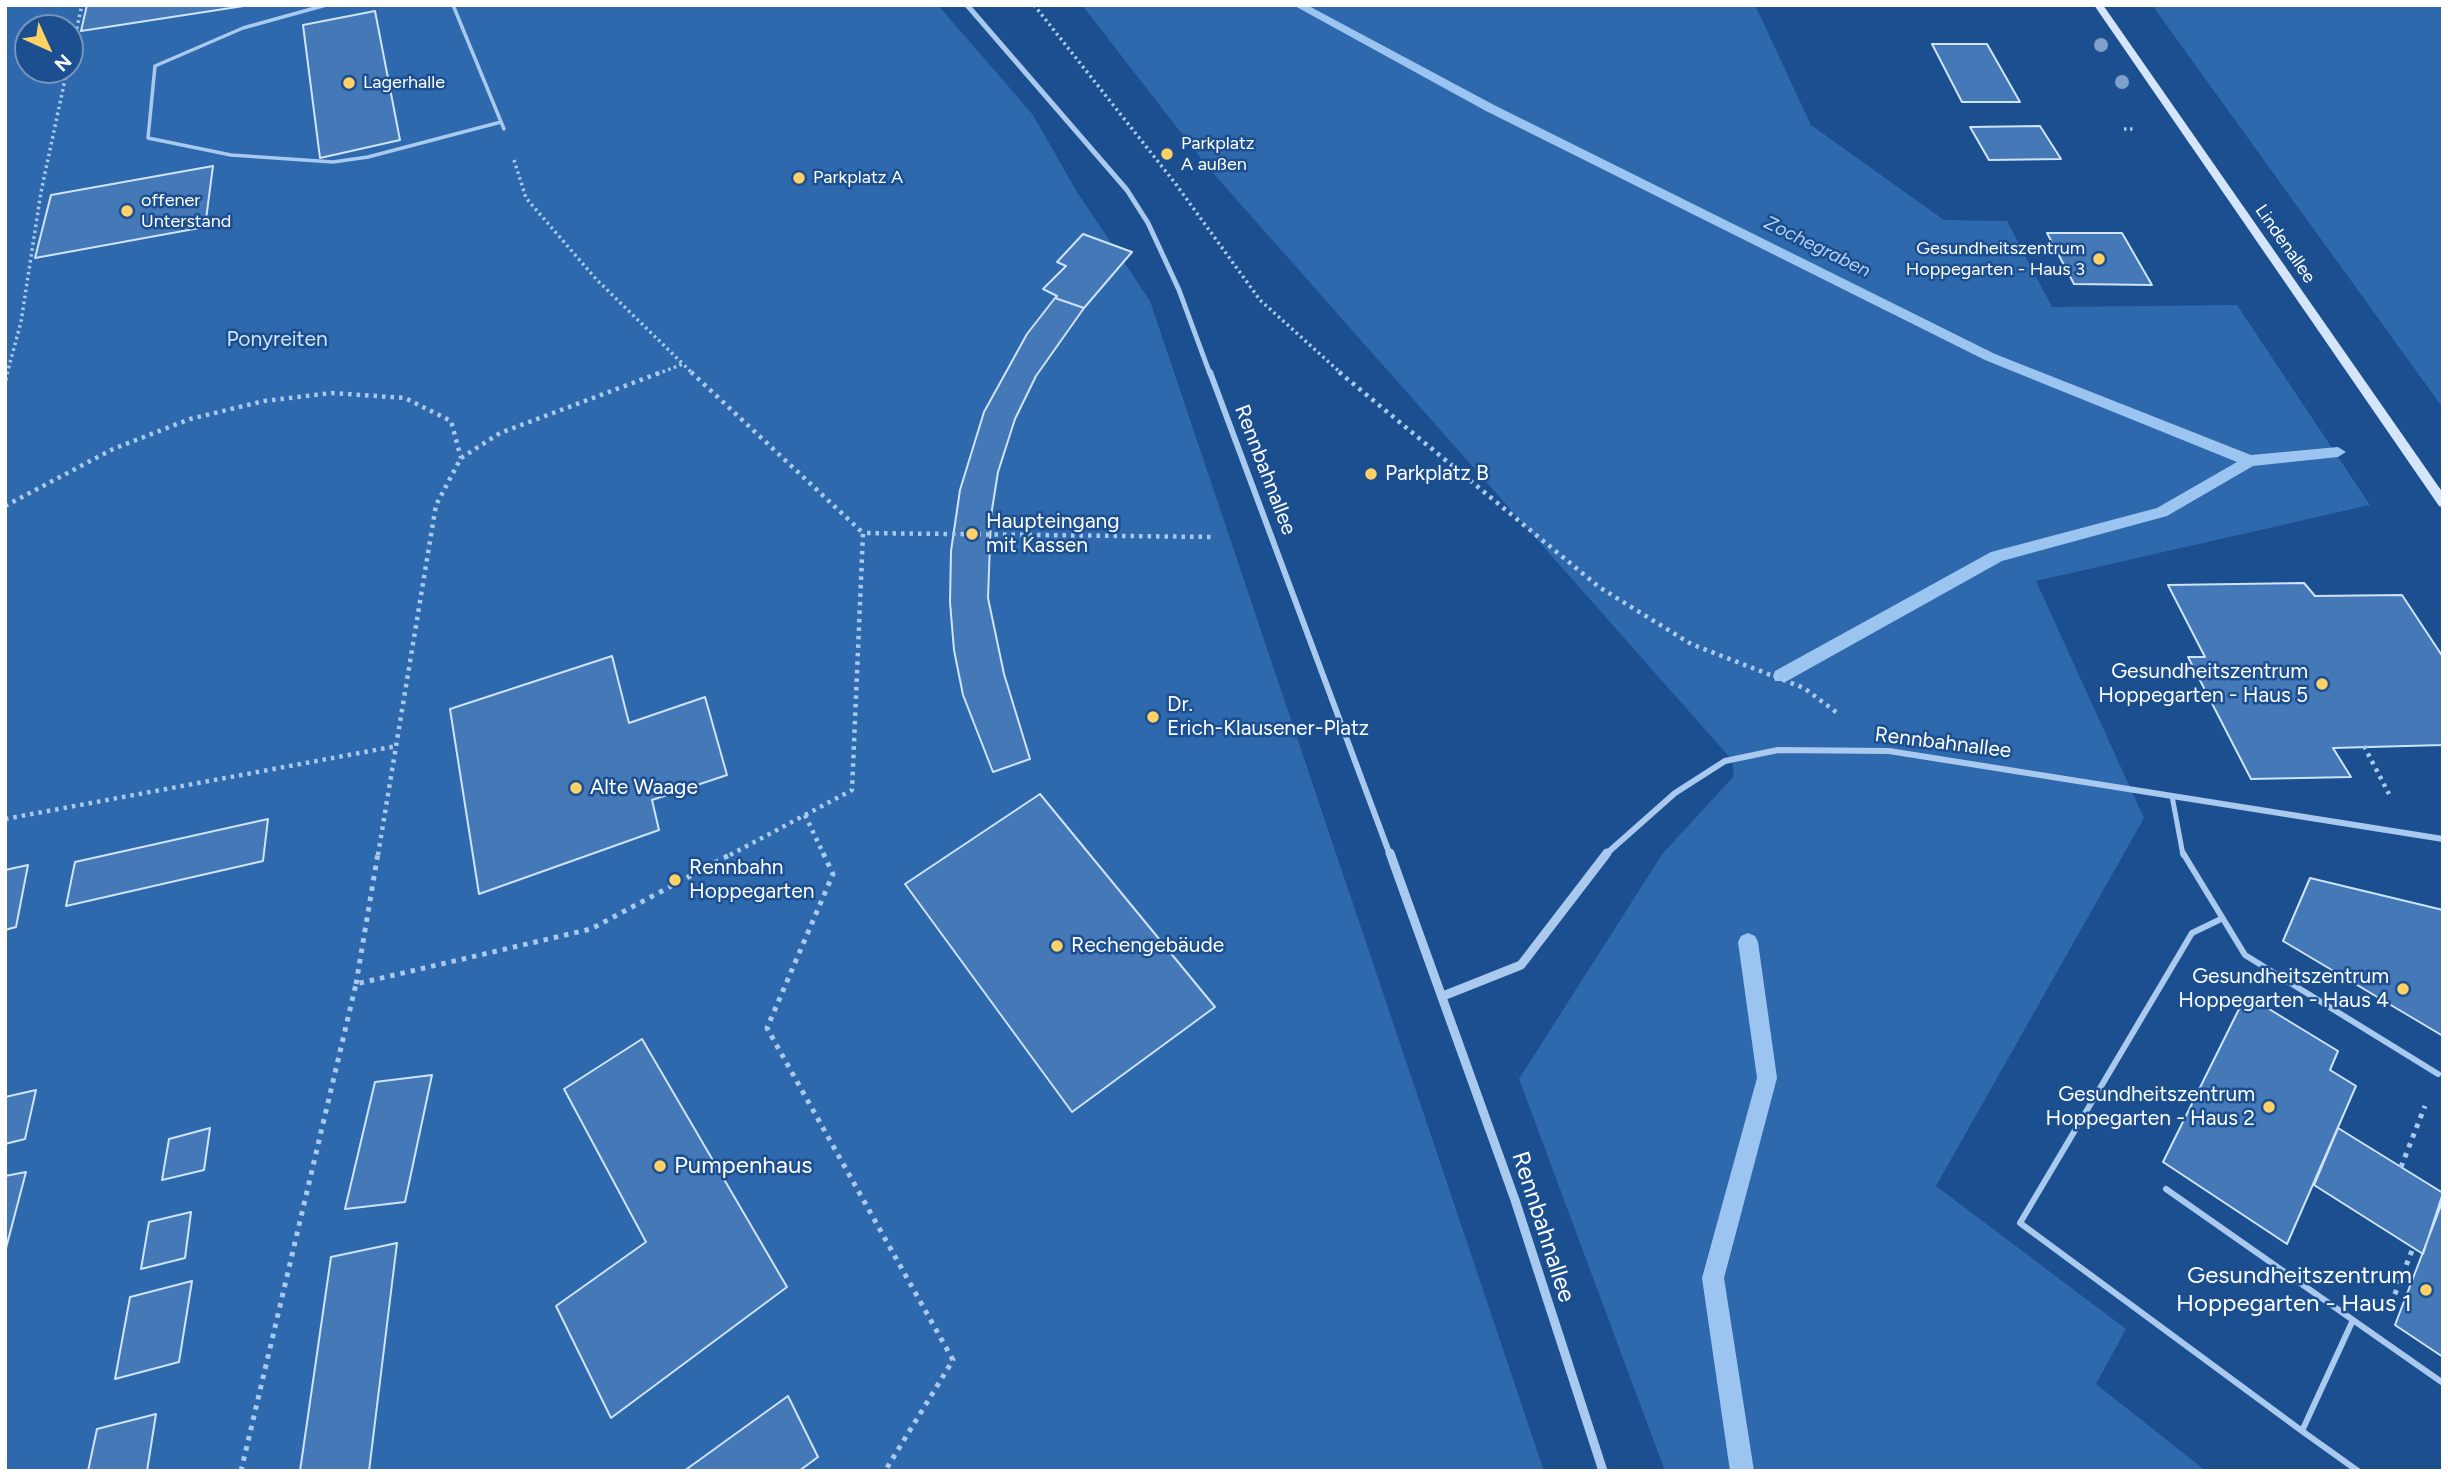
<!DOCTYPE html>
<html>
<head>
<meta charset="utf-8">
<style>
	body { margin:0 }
	#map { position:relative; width:2448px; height:1476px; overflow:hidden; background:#1b4f8f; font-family:Figtree,sans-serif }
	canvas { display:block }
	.frame { position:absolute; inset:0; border:7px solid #fff; pointer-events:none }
	.north { position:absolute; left:14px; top:14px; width:70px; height:70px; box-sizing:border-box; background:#1b4f8f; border:2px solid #7695bc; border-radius:50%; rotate:135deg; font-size:19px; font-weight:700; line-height:28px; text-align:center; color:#fff }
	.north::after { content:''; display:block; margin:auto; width:24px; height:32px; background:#ffd166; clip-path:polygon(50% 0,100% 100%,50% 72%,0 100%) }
</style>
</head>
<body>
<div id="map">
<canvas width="2448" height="1476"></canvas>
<div class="frame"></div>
<div class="north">N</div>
</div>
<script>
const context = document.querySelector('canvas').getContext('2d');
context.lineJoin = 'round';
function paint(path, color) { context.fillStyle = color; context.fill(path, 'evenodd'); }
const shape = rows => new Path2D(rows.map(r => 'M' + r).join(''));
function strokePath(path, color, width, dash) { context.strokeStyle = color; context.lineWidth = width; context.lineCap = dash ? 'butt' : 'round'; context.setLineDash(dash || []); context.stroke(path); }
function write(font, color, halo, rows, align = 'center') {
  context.font = font + ' Figtree,sans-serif'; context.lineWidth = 5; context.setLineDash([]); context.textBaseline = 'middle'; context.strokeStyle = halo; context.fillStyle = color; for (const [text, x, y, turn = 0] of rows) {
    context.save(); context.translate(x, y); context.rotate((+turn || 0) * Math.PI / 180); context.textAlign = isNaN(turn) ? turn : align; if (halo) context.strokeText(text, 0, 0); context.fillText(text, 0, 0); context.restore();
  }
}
const green = shape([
	[5,5,938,5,1033,115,1077,192,1150,301,1544,1471,5,1471],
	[28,28,70,28,70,70,28,70],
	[1082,5,1755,5,1811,125,1944,220,2007,221,2052,307,2237,305,2370,505,2036,581,2144,818,1936,1186,2126,1329,2096,1384,2206,1471,1665,1471,1519,1079,1663,853,1734,776,1732,760,1206,165],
	[2152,5,2443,5,2443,408,2271,170]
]);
const stream = shape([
	[1293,5,1307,5,1494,105,1995,354,2251,455,2338,447,2346,452,2338,457,2253,466,2167,516,2002,561,1787,681,1775,681,1773,676,1775,671,1991,552,2157,508,2237,462,1985,360,1486,111,1293,5],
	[1748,933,1755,936,1758,942,1777,1078,1724,1278,1754,1471,1730,1471,1702,1278,1757,1078,1738,942,1741,936,1748,933]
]);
const building = shape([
	[87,5,250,5,81,31,87,5],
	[375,11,400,140,320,158,303,25,375,11],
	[1932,44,1987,44,2020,102,1962,102,1932,44],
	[2040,126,2061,159,1989,160,1970,127,2040,126],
	[213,166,205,227,35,258,51,195,213,166],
	[2047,233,2122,233,2152,285,2074,284,2047,233],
	[1083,234,1132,252,1084,308,1055,298,1057,296,1043,289,1066,266,1057,262,1083,234],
	[1055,298,1084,308,1036,376,1015,419,998,472,991,516,988,598,1004,674,1030,759,993,772,963,695,954,650,950,602,951,551,960,490,984,412,1027,334,1055,298],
	[2304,583,2315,596,2402,595,2443,657,2443,745,2333,748,2351,777,2251,779,2188,657,2205,657,2168,585,2304,583],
	[612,656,629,723,705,697,727,775,652,800,659,830,479,894,450,709,612,656],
	[1040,794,1215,1007,1072,1112,905,884,1040,794],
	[268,819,263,861,66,906,75,862,268,819],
	[28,865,16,927,5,930,5,870,28,865],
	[2310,878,2443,910,2443,1036,2283,941,2310,878],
	[2246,995,2338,1051,2330,1070,2356,1086,2287,1244,2163,1162,2246,995],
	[642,1039,787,1287,611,1418,556,1306,646,1242,564,1089,642,1039],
	[432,1075,405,1202,345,1209,375,1082,432,1075],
	[36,1090,25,1139,5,1144,5,1097,36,1090],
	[210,1128,204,1170,162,1180,169,1139,210,1128],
	[2338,1128,2443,1193,2423,1254,2314,1185,2338,1128],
	[26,1172,5,1252,5,1176,26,1172],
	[2443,1200,2443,1357,2395,1325,2443,1200],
	[191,1212,185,1258,141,1269,149,1222,191,1212],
	[397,1243,369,1471,300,1471,331,1257,397,1243],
	[192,1281,179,1362,115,1379,130,1297,192,1281],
	[788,1396,818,1457,799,1471,684,1471,788,1396],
	[156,1414,147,1471,88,1471,97,1429,156,1414]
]);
const pathFar2 = shape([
	[1034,5,1175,183,1260,300,1342,374],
	[70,58,82,5],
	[2124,129,2135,129],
	[514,160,526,198,596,279,683,364],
	[7,374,21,322,41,192,67,70],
	[657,374,683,364,693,374]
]);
const pathFar1 = shape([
	[691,372,863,533],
	[1339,372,1599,587,1691,644,1804,688,1840,715],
	[5,381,7,372],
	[5,506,113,449,190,419,264,401,332,393,405,398,451,421,461,458],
	[2364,746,2389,794],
	[805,815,824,855],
	[5,819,397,746],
	[378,855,436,505,461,458,500,433,662,372],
	[730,855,852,790,863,533,1213,537]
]);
const path = shape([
	[823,853,833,874,767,1028,953,1360,885,1471],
	[356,984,378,853],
	[2401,1167,2425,1106],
	[2391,1304,2413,1248],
	[241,1471,356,984,591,929,733,853]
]);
const laneFar2 = shape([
	[326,5,243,28,155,66,148,138,231,155,333,162,368,157,501,122],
	[453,5,504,129]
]);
const laneFar1 = shape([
	[2172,796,2183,855]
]);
const lane = shape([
	[2183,853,2245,955,2438,1074],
	[2221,919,2192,933,2020,1223,2302,1431,2353,1320,2443,1383],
	[2166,1189,2353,1320],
	[2302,1431,2358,1471]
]);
const streetFar2 = shape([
	[967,5,1127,190,1148,223,1179,290,1210,374]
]);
const streetFar1 = shape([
	[1210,372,1390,855],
	[1605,855,1675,793,1725,761,1778,750,1889,751,2443,839]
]);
const street = shape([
	[1390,853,1515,1200,1603,1471],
	[1443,996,1521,965,1607,853]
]);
const secondary = shape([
	[2094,5,2103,5,2443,493,2443,507,2439,506,2094,5]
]);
const trees = [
	[2101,45],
	[2122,82]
];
const markers = [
	[349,83,7,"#ffd166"],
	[1167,154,7,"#ffd166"],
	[799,178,7,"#ffd166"],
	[127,211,7,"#ffd166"],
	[2099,259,7,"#ffd166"],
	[1371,474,7,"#ffd166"],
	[972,534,7,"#ffd166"],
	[2322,684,7,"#ffd166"],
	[1153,717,7,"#ffd166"],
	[576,788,7,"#ffd166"],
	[675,880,7,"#ffd166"],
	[1057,946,7,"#ffd166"],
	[2403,989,7,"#ffd166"],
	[2269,1107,7,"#ffd166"],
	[660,1166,7,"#ffd166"],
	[2426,1290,7,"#ffd166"]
];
const farPoinames = [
	["Lagerhalle",363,83],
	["Parkplatz",1181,144],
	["A außen",1181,165],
	["Parkplatz A",813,178],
	["offener",141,201],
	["Unterstand",141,222],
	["Gesundheitszentrum",2085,249,"right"],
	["Hoppegarten - Haus 3",2085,270,"right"]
];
const farStreetnames = [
	["Lindenallee",2285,244,55]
];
const farWaternames = [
	["Zochegraben",1817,247,26]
];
const parkNames = [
	["Ponyreiten",277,340]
];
const streetNames = [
	["Rennbahnallee",1265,470,69],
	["Rennbahnallee",1943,743,7]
];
const poiNames = [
	["Parkplatz B",1385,474],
	["Haupteingang",986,522],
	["mit Kassen",986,546],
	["Gesundheitszentrum",2308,672,"right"],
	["Hoppegarten - Haus 5",2308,696,"right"],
	["Dr.",1167,705],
	["Erich-Klausener-Platz",1167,729],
	["Alte Waage",590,788],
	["Rennbahn",689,868],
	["Hoppegarten",689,892],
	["Rechengebäude",1071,946],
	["Gesundheitszentrum",2389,977,"right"],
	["Hoppegarten - Haus 4",2389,1001,"right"],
	["Gesundheitszentrum",2255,1095,"right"],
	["Hoppegarten - Haus 2",2255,1119,"right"]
];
const nearPoinames = [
	["Pumpenhaus",674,1166],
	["Gesundheitszentrum",2412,1276,"right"],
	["Hoppegarten - Haus 1",2412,1304,"right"]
];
const nearStreetnames = [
	["Rennbahnallee",1543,1227,72]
];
paint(green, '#2e69ad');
paint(stream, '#9cc4f0');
paint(building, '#4478b7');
strokePath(building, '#cfe3fa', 2);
strokePath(pathFar2, '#a9c9ee', 3.5, [2.5, 3.5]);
strokePath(pathFar1, '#a9c9ee', 4.5, [3.5, 5]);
strokePath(path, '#a9c9ee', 5, [4.5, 6]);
strokePath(laneFar2, '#a9c9ee', 3.5);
strokePath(laneFar1, '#a9c9ee', 5);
strokePath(lane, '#a9c9ee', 6);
strokePath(streetFar2, '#a9c9ee', 5);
strokePath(streetFar1, '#a9c9ee', 6);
strokePath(street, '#a9c9ee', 9);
paint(secondary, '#d6e6fa');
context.fillStyle = '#7ea0ca';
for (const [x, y] of trees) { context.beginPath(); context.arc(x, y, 7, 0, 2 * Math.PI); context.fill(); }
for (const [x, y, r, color] of markers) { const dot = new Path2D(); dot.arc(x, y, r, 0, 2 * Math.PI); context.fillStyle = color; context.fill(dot); strokePath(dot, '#1b4f8f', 2.5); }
write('18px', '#fff', '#1b4f8f', farPoinames, 'left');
write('18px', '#fff', '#1b4f8f', farStreetnames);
write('italic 19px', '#b5d3f5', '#1b4f8f', farWaternames);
write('21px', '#cfe3fa', '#1b4f8f', parkNames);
write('21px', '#fff', '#1b4f8f', streetNames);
write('21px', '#fff', '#1b4f8f', poiNames, 'left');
write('24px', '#fff', '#1b4f8f', nearPoinames, 'left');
write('24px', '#fff', '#1b4f8f', nearStreetnames);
</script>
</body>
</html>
